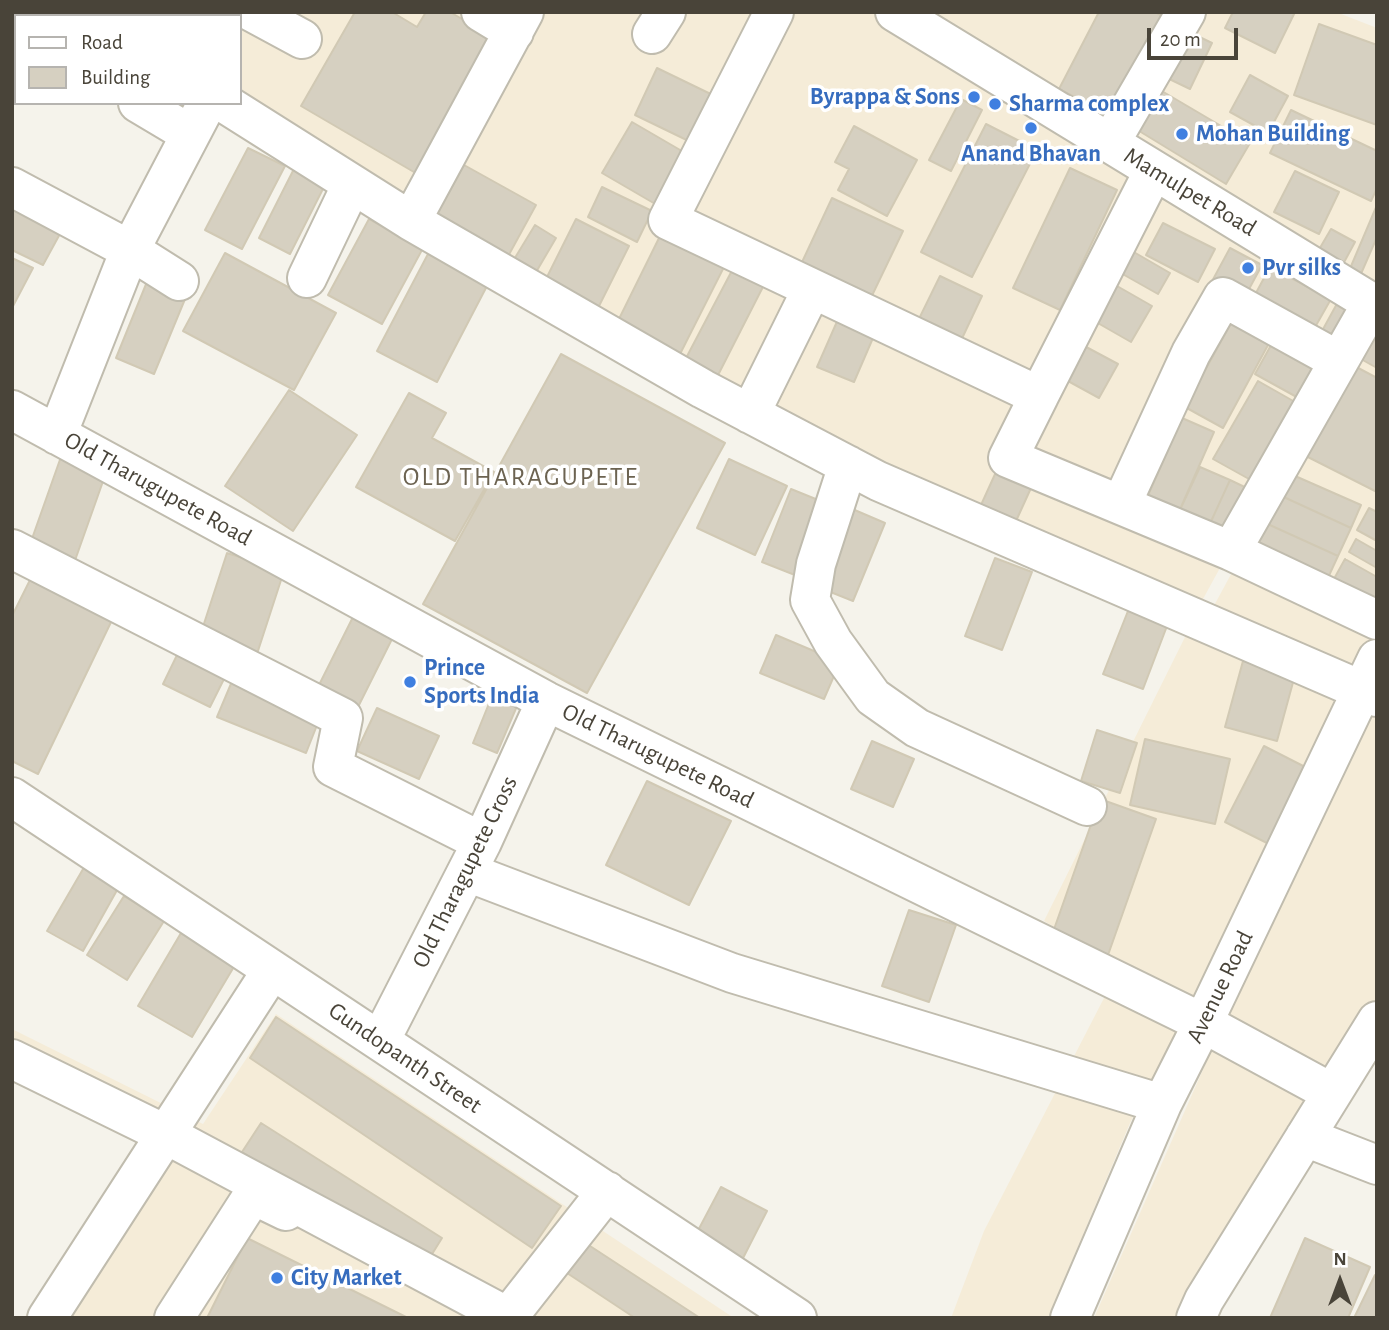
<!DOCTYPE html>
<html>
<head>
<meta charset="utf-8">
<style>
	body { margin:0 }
	#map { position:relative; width:1389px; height:1330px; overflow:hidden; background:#f5f3eb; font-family:"Alegreya Sans",sans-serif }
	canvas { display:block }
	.frame { position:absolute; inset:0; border:14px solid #494439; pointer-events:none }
	.legend { position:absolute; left:14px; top:14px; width:228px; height:91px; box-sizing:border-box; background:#fff; border:2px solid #b6b4b0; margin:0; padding:9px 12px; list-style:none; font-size:21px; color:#494439 }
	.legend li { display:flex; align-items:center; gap:14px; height:35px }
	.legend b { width:35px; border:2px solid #b6b4b0 }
	.north { position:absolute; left:1305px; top:1246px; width:70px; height:70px; -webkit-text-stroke:5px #fff; paint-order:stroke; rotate:0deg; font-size:19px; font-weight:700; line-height:28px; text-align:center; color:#494439 }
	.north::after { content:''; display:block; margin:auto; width:24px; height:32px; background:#494439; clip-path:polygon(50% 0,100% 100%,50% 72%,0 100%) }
	.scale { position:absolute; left:1147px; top:28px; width:91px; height:32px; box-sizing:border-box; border:4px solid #494439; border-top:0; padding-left:9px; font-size:21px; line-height:24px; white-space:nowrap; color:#494439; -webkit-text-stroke:5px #fff; paint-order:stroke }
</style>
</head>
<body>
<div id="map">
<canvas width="1389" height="1330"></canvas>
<div class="frame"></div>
<ul class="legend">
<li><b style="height:9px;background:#fff"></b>Road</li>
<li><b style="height:19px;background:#d6d0c1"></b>Building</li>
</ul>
<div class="north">N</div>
<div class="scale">20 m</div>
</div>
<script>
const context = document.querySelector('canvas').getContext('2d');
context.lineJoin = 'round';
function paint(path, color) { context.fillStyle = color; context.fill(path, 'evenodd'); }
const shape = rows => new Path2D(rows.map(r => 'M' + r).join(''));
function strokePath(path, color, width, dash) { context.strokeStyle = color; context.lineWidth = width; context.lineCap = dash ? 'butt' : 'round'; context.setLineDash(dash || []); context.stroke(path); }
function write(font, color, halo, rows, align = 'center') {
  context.font = font + ' "Alegreya Sans",sans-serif'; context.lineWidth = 7; context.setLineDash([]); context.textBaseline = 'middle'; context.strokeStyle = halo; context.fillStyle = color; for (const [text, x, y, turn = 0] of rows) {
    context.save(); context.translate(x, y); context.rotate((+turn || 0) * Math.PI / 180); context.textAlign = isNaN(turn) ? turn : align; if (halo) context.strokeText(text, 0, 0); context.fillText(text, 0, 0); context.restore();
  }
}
const commercial = shape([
	[12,12,871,12,942,59,1361,310,1197,610,860,460,240,100,240,16,16,16],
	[917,12,1336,12,1377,28,1377,289],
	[1370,318,1377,322,1377,627,1351,678,1210,613],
	[1189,629,1347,697,1130,1123,1048,1318,951,1318,984,1231,1120,967,1044,921],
	[1377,706,1377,1001,1239,1220,1182,1318,1094,1318,1212,1049],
	[276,1014,734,1318,24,1318,140,1142,12,1081,12,1029,203,1124]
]);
const building = shape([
	[355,12,392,12,417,27,426,12,450,12,498,40,419,175,301,106,355,12],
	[1099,12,1155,12,1169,19,1117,119,1059,89,1099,12],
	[1233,12,1295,12,1275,53,1225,28,1233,12],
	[1319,24,1377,45,1377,125,1294,95,1319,24],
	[1183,29,1212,43,1190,89,1161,75,1183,29],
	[657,68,721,99,699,146,635,115,657,68],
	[1250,75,1288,96,1268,133,1230,112,1250,75],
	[1155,87,1250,143,1226,184,1131,126,1155,87],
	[961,99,982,110,951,171,929,160,961,99],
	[1291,110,1377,151,1377,188,1371,201,1270,153,1291,110],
	[632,122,687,154,657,205,602,173,632,122],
	[986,124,1037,150,972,277,921,252,986,124],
	[854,126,917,160,887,216,838,190,849,169,835,162,854,126],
	[248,148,285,166,242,249,205,230,248,148],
	[298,161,329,177,290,254,259,238,298,161],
	[464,165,536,205,506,260,433,221,464,165],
	[1070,168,1117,190,1060,310,1013,288,1070,168],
	[1295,171,1339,192,1319,234,1274,212,1295,171],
	[602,187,652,211,637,242,588,217,602,187],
	[12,192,67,221,43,265,12,250,12,192],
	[832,198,903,231,866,308,796,275,832,198],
	[1377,205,1377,237,1360,276,1349,271,1377,205],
	[369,219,423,248,382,324,328,295,369,219],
	[576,219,629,246,596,312,542,287,576,219],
	[1163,223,1215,249,1198,282,1146,255,1163,223],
	[535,225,556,238,532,279,510,266,535,225],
	[664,228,728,259,678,358,615,327,664,228],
	[1331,229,1355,242,1342,266,1317,253,1331,229],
	[1230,248,1262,265,1242,302,1210,285,1230,248],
	[1132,251,1170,273,1158,294,1119,272,1132,251],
	[225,253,336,313,294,390,183,331,225,253],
	[428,254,488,284,437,382,377,351,428,254],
	[12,258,33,268,12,308,12,258],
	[737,261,768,277,716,379,684,362,737,261],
	[1270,267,1331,299,1310,336,1250,304,1270,267],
	[151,272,190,287,154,374,116,358,151,272],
	[940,276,982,296,957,349,914,329,940,276],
	[1117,286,1152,306,1131,342,1096,322,1117,286],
	[1339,300,1361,312,1338,354,1316,342,1339,300],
	[843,308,879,324,854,382,817,367,843,308],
	[1236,314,1274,334,1223,428,1185,407,1236,314],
	[1377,328,1377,368,1352,354,1377,328],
	[1275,338,1333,370,1313,406,1255,374,1275,338],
	[1075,341,1118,364,1099,398,1057,375,1075,341],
	[561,354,725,443,587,693,423,604,561,354],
	[1347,362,1377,378,1377,492,1300,453,1347,362],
	[1258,381,1302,406,1258,484,1213,459,1258,381],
	[289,390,357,435,293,531,225,486,289,390],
	[409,393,446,413,432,438,494,472,455,541,356,487,409,393],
	[1182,418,1214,432,1178,514,1146,500,1182,418],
	[62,454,107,470,73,566,28,550,62,454],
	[729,459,787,486,755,555,697,528,729,459],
	[1001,461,1036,477,1011,532,976,516,1001,461],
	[1200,467,1230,480,1208,528,1178,514,1200,467],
	[1286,472,1361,505,1351,528,1275,493,1286,472],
	[1230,480,1255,492,1233,539,1208,528,1230,480],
	[791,489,828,504,800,577,762,562,791,489],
	[1275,493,1351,528,1338,556,1261,521,1275,493],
	[850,508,885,523,853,601,818,587,850,508],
	[1369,508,1377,512,1377,541,1357,530,1369,508],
	[1261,521,1338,556,1326,582,1249,546,1261,521],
	[1356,539,1377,551,1377,568,1349,552,1356,539],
	[227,553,284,571,255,660,198,642,227,553],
	[995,558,1032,572,1002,650,965,636,995,558],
	[1345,559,1377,577,1377,614,1329,588,1345,559],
	[31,578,113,618,38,774,12,761,12,616,31,578],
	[1128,611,1167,626,1143,689,1103,674,1128,611],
	[354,615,394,635,356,711,316,691,354,615],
	[776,635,840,662,824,699,760,673,776,635],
	[179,651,226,675,210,707,163,684,179,651],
	[1243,661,1295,675,1277,741,1225,727,1243,661],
	[233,679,321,715,306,753,217,717,233,679],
	[492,696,517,706,497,753,473,743,492,696],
	[377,708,439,736,419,779,357,751,377,708],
	[1097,730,1137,743,1120,793,1081,781,1097,730],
	[1145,739,1230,759,1215,824,1130,805,1145,739],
	[872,741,914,759,893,807,851,789,872,741],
	[1264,746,1313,771,1273,846,1225,822,1264,746],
	[647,781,731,821,689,905,606,865,647,781],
	[1100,799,1156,819,1108,955,1052,935,1100,799],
	[86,864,121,883,83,951,47,931,86,864],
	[124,896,164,921,127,980,87,955,124,896],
	[909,910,956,925,929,1002,882,986,909,910],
	[181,933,235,965,192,1037,138,1006,181,933],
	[276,1017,561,1206,532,1248,250,1058,276,1017],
	[261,1123,442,1238,424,1267,242,1152,261,1123],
	[721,1187,767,1211,740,1264,693,1240,721,1187],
	[247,1238,408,1318,207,1318,247,1238],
	[1305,1238,1370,1267,1348,1318,1270,1318,1305,1238],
	[587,1244,700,1318,635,1318,567,1273,587,1244],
	[1375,1275,1377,1276,1377,1318,1354,1318,1375,1275]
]);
const minor = shape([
	[252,12,302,39],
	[481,12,514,32],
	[774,12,668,220,1039,396,1008,458,1231,551,1377,620],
	[895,12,1377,306],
	[131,16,133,12],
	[12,30,16,32],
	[652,34,666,12],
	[138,103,190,134],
	[224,103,411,221,703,389,878,481,1377,697],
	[1110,143,1186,12],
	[12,187,130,250,179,281],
	[411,221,524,12],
	[307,278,352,184],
	[1039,396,1154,170],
	[12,410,546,701,1203,1023,1332,1093],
	[750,414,812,289],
	[57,435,130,250,207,103],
	[848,465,816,564,810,600,833,642,873,697,917,728,1087,806],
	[1121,505,1191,353,1223,297,1339,361],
	[12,549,343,718,333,767,482,842],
	[1231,551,1372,303],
	[12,797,797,1318],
	[467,872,732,973,1162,1104],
	[380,1041,482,842,546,701],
	[12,1059,165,1134,508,1317,607,1191],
	[1305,1137,1377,1165],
	[47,1318,272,970],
	[174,1318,253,1195,286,1211],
	[1070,1318,1162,1104,1203,1023,1377,659],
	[1196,1318,1204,1300,1377,1021]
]);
const markers = [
	[974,97,7,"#3f7fe0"],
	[995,104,7,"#3f7fe0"],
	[1031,128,7,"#3f7fe0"],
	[1182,134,7,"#3f7fe0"],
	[1248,268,7,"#3f7fe0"],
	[410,682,7,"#3f7fe0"],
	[277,1278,7,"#3f7fe0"]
];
const shopNames = [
	["Byrappa & Sons",960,97,"right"],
	["Sharma complex",1009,104],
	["Mohan Building",1196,134],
	["Anand Bhavan",1031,154,"center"],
	["Pvr silks",1262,268],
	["Prince",424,668],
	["Sports India",424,696],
	["City Market",291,1278]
];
const streetNames = [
	["Mamulpet Road",1190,192,31],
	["Old Tharugupete Road",158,489,29],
	["Old Tharugupete Road",658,756,26],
	["Old Tharagupete Cross",465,872,-64],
	["Avenue Road",1220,987,-64],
	["Gundopanth Street",405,1058,34]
];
const neighbourhoodNames = [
	["OLD THARAGUPETE",521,477]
];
paint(commercial, '#f5ecd8');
paint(building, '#d6d0c1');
strokePath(building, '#d1c9b4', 2);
strokePath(minor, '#c0bcae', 42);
strokePath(minor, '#fff', 38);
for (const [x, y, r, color] of markers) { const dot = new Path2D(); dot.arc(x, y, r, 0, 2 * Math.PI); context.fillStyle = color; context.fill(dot); strokePath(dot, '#fff', 2.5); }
write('bold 24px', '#366cbe', '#fff', shopNames, 'left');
write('24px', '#494439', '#fff', streetNames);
context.letterSpacing = '2px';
write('26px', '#6c6351', '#fff', neighbourhoodNames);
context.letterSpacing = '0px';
</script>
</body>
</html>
